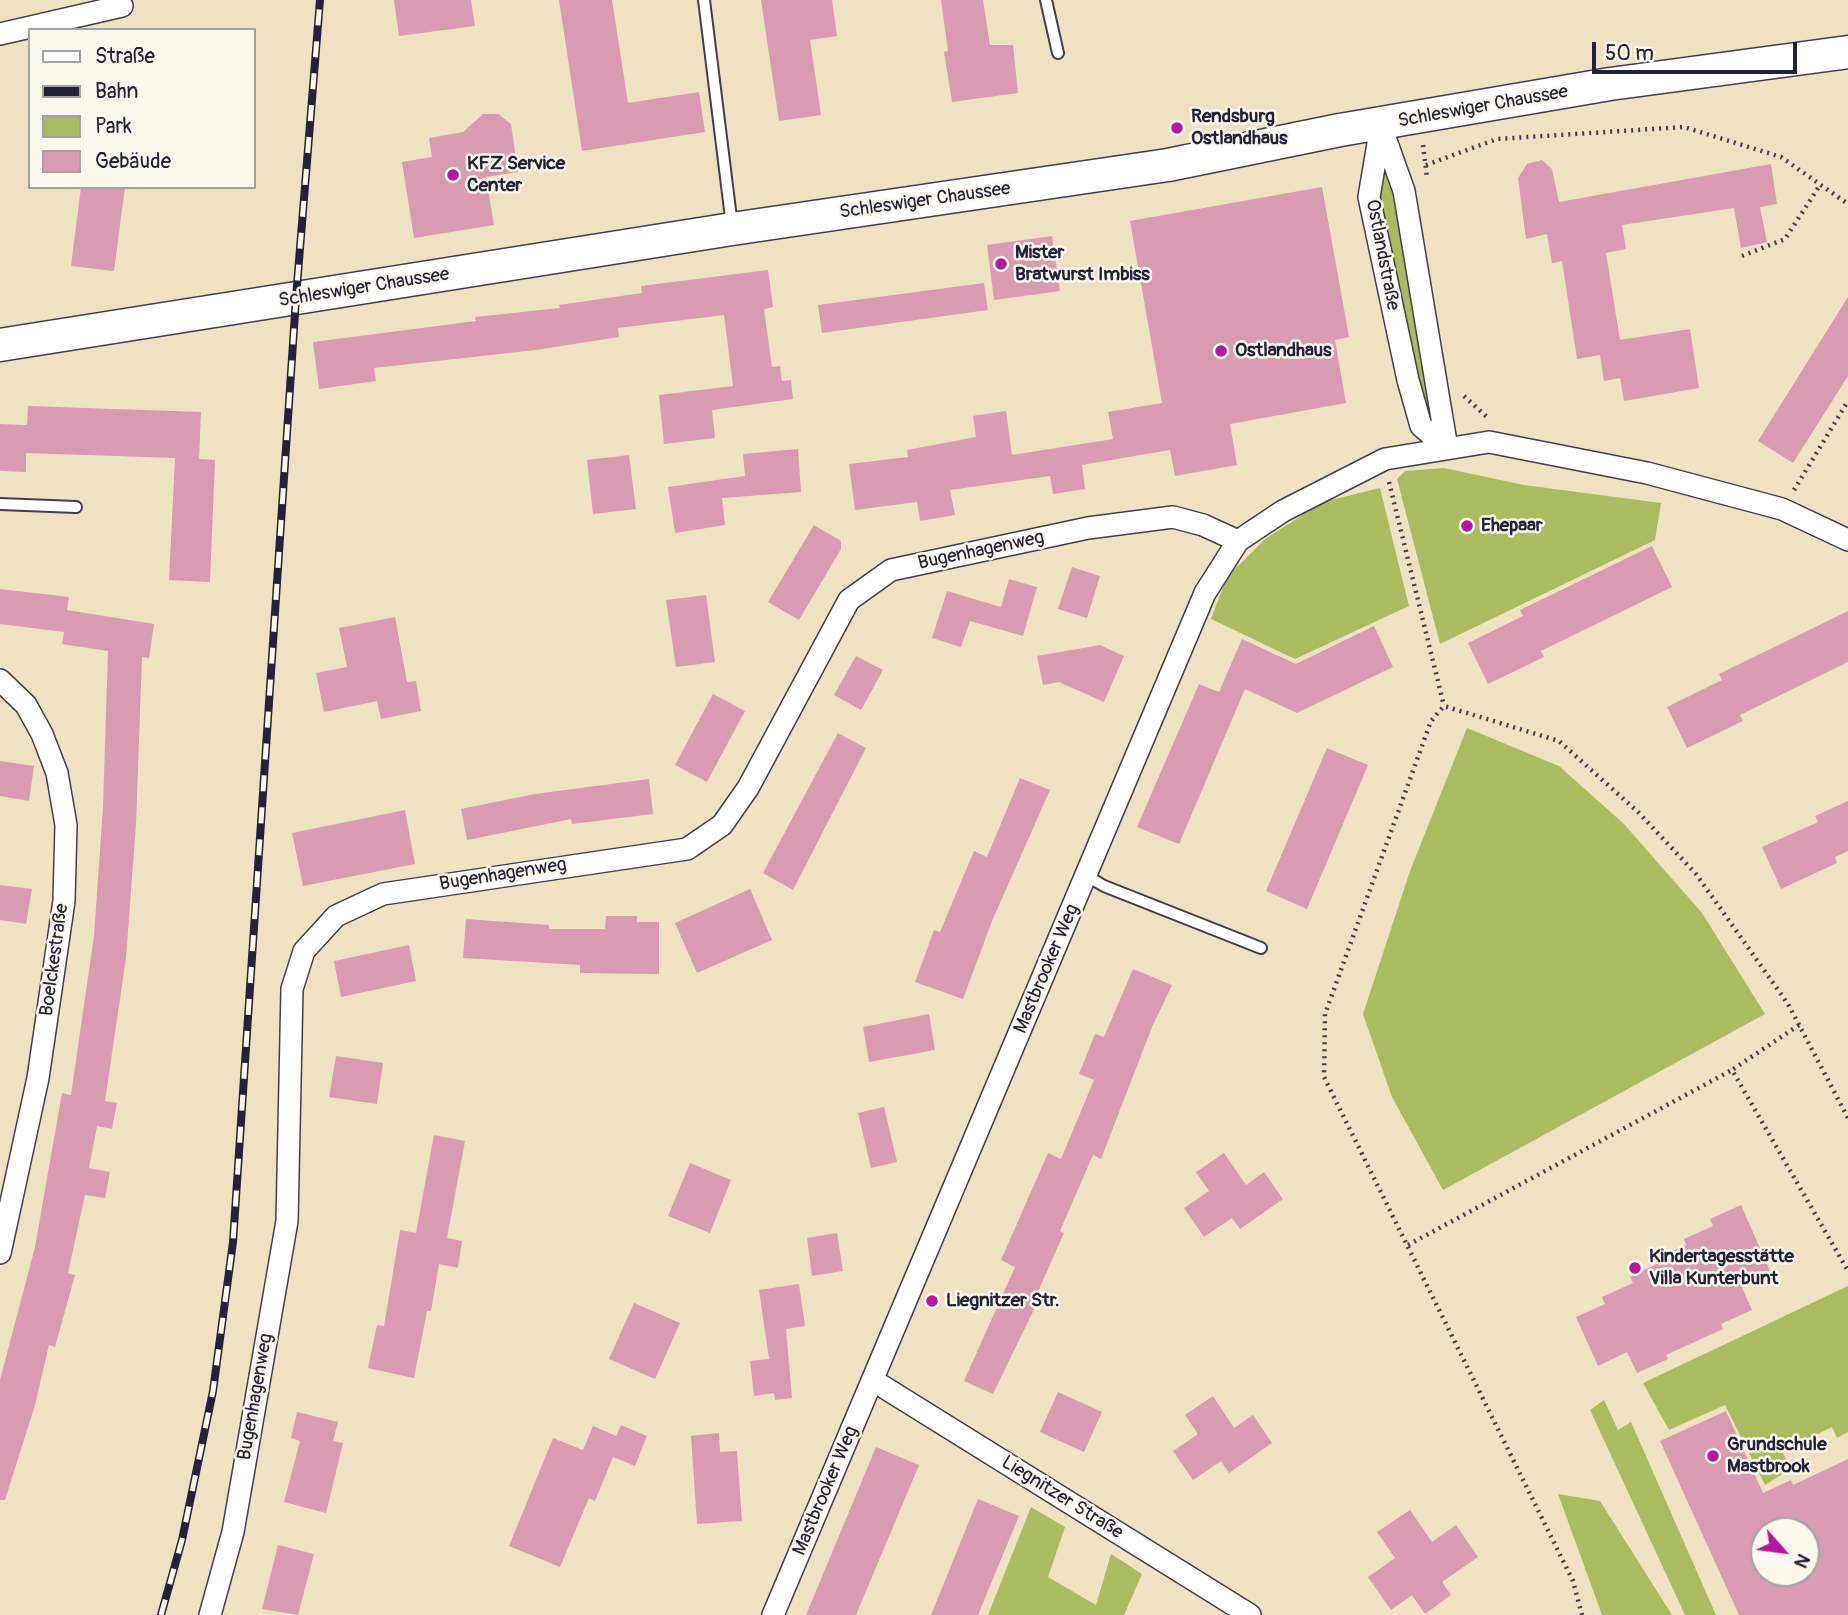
<!DOCTYPE html>
<html>
<head>
<meta charset="utf-8">
<style>
	body { margin:0 }
	#map { position:relative; width:1848px; height:1615px; overflow:hidden; background:#efe2c3; font-family:Pangolin,sans-serif }
	canvas { display:block }
	.legend { position:absolute; left:28px; top:28px; width:228px; height:161px; box-sizing:border-box; background:#fbf7ec; border:2px solid #a4a2a5; margin:0; padding:9px 12px; list-style:none; font-size:21px; color:#22223b }
	.legend li { display:flex; align-items:center; gap:14px; height:35px }
	.legend b { width:35px; border:2px solid #a4a2a5 }
	.north { position:absolute; left:1750px; top:1517px; width:70px; height:70px; box-sizing:border-box; background:#fbf7ec; border:2px solid #a4a2a5; border-radius:50%; rotate:118deg; font-size:19px; font-weight:700; line-height:28px; text-align:center; color:#22223b }
	.north::after { content:''; display:block; margin:auto; width:24px; height:32px; background:#b5179e; clip-path:polygon(50% 0,100% 100%,50% 72%,0 100%) }
	.scale { position:absolute; left:1592px; top:42px; width:205px; height:32px; box-sizing:border-box; border:4px solid #22223b; border-top:0; padding-left:9px; font-size:21px; line-height:24px; white-space:nowrap; color:#22223b; -webkit-text-stroke:5px #fbf7ec; paint-order:stroke }
</style>
</head>
<body>
<div id="map">
<canvas width="1848" height="1615"></canvas>
<ul class="legend">
<li><b style="height:9px;background:#fff"></b>Straße</li>
<li><b style="height:9px;background:#22223b"></b>Bahn</li>
<li><b style="height:19px;background:#aabc5f"></b>Park</li>
<li><b style="height:19px;background:#d89bb1"></b>Gebäude</li>
</ul>
<div class="north">N</div>
<div class="scale">50 m</div>
</div>
<script>
const context = document.querySelector('canvas').getContext('2d');
context.lineJoin = 'round';
function paint(path, color) { context.fillStyle = color; context.fill(path, 'evenodd'); }
const shape = rows => new Path2D(rows.map(r => 'M' + r).join(''));
function strokePath(path, color, width, dash) { context.strokeStyle = color; context.lineWidth = width; context.lineCap = dash ? 'butt' : 'round'; context.setLineDash(dash || []); context.stroke(path); }
function write(font, color, halo, rows, align = 'center') {
  context.font = font + ' Pangolin,sans-serif'; context.lineWidth = 5; context.setLineDash([]); context.textBaseline = 'middle'; context.strokeStyle = halo; context.fillStyle = color; for (const [text, x, y, turn = 0] of rows) {
    context.save(); context.translate(x, y); context.rotate((+turn || 0) * Math.PI / 180); context.textAlign = isNaN(turn) ? turn : align; if (halo) context.strokeText(text, 0, 0); context.fillText(text, 0, 0); context.restore();
  }
}
const green = shape([
	[1380,132,1404,191,1447,448,1420,423,1370,200],
	[1444,468,1524,485,1661,503,1655,540,1440,644,1397,479,1405,471],
	[1380,488,1409,606,1295,659,1211,619,1227,577,1265,539,1323,502],
	[1467,728,1559,766,1624,824,1702,913,1765,1014,1443,1190,1392,1097,1363,1014,1410,871],
	[1848,1286,1848,1432,1837,1438,1832,1427,1782,1452,1792,1468,1765,1485,1725,1405,1669,1430,1643,1383],
	[1604,1400,1618,1430,1631,1422,1716,1615,1685,1615,1590,1410],
	[1558,1494,1600,1501,1672,1615,1602,1615],
	[1031,1507,1065,1527,1048,1577,1096,1605,1111,1554,1142,1574,1124,1615,988,1615]
]);
const building = shape([
	[394,0,471,0,475,26,399,36],
	[559,0,612,0,628,103,699,92,705,132,582,151],
	[761,0,832,0,837,36,810,40,821,115,779,121],
	[941,0,983,0,990,45,1013,45,1018,93,952,102,944,52,948,51],
	[483,114,498,114,511,124,518,172,486,177,494,225,414,238,402,162,432,157,429,138,463,132],
	[1542,160,1552,169,1559,202,1771,164,1777,204,1760,207,1767,242,1741,248,1734,208,1622,225,1626,249,1606,253,1620,340,1690,329,1699,388,1624,401,1620,378,1604,381,1600,355,1577,359,1562,261,1552,263,1547,234,1526,239,1518,178,1527,164],
	[81,187,125,187,114,271,71,266],
	[1322,187,1349,337,1335,340,1346,403,1230,424,1237,465,1175,476,1170,450,1082,465,1085,489,1053,494,1050,476,950,490,955,515,920,521,917,502,855,510,849,464,908,457,907,450,976,437,973,416,1006,411,1012,455,1113,439,1108,412,1162,403,1130,221],
	[1052,236,1060,291,994,300,987,245],
	[768,270,773,307,764,309,772,367,780,366,782,381,791,380,793,399,712,410,715,438,664,444,659,395,733,386,724,315,618,328,619,337,536,350,374,368,376,381,319,389,313,342,476,321,475,317,560,308,559,305,642,293,641,286],
	[984,283,988,310,822,333,818,305],
	[1848,297,1848,376,1793,463,1758,441],
	[28,406,201,412,199,459,215,460,210,582,169,580,175,458,26,453,26,472,0,471,0,424,27,425],
	[798,449,801,492,722,498,725,525,675,533,668,487,745,476,743,454],
	[629,455,636,509,593,514,587,460],
	[814,525,841,541,841,549,799,620,768,602],
	[1652,546,1672,587,1541,651,1544,657,1488,684,1468,643,1523,616,1520,610],
	[1072,567,1100,576,1087,618,1058,609],
	[1009,579,1037,587,1023,636,970,621,961,647,932,638,947,591,1001,607],
	[0,589,69,597,67,610,154,624,149,658,142,657,136,824,126,958,105,1101,117,1103,112,1129,97,1126,89,1168,110,1172,105,1198,85,1195,68,1273,75,1275,55,1347,49,1345,35,1405,5,1500,0,1500,0,1380,35,1247,62,1093,71,1095,94,936,103,807,108,651,62,644,64,632,0,624],
	[706,595,715,662,676,667,666,600],
	[1848,611,1848,662,1740,715,1743,721,1687,748,1667,707,1722,680,1719,674],
	[395,617,407,682,416,681,421,711,381,719,377,701,324,712,316,673,347,667,339,628],
	[1374,626,1393,667,1297,713,1245,689,1179,844,1137,827,1199,684,1219,692,1242,639,1296,664],
	[1100,645,1124,656,1104,702,1059,682,1043,685,1037,656],
	[856,656,883,670,861,710,834,695],
	[713,694,745,711,707,782,675,765],
	[838,733,866,748,793,890,763,873],
	[1327,748,1368,765,1307,909,1266,891],
	[0,761,34,766,29,801,0,796],
	[1020,778,1050,790,992,921,963,999,915,982,934,930,940,932,974,851,987,857],
	[649,779,653,814,572,824,571,819,467,840,461,809,535,794],
	[1848,801,1848,851,1835,857,1837,863,1781,889,1762,847,1818,822,1815,816],
	[405,810,415,864,303,886,292,833],
	[0,885,32,889,26,924,0,920],
	[750,889,772,940,697,973,675,923],
	[606,916,637,916,637,922,659,922,659,974,580,973,580,965,463,958,466,919,549,925,549,929,605,929],
	[409,945,416,981,341,997,334,961],
	[1133,969,1172,985,1152,1027,1101,1159,1093,1155,1060,1231,1064,1233,1036,1296,1040,1297,993,1394,964,1381,1015,1267,1001,1260,1048,1153,1061,1159,1094,1080,1079,1074,1095,1034,1104,1037],
	[929,1014,935,1050,869,1062,863,1027],
	[336,1056,383,1063,377,1104,329,1097],
	[884,1107,897,1162,871,1168,858,1113],
	[434,1135,465,1141,447,1238,462,1241,458,1268,439,1264,431,1311,427,1311,414,1378,368,1368,377,1325,384,1326,400,1230,416,1233],
	[1224,1153,1246,1185,1264,1172,1283,1199,1240,1229,1232,1218,1204,1237,1184,1208,1209,1191,1196,1172],
	[690,1163,731,1180,710,1233,668,1216],
	[1741,1205,1770,1271,1741,1285,1752,1310,1721,1324,1723,1329,1666,1355,1668,1359,1637,1373,1627,1352,1598,1366,1576,1317,1605,1304,1602,1297,1633,1283,1630,1277,1659,1263,1657,1258,1686,1245,1684,1239,1713,1226,1710,1219],
	[837,1233,843,1271,812,1276,807,1238],
	[799,1284,805,1326,786,1329,792,1398,775,1400,774,1393,754,1396,750,1361,769,1359,759,1290],
	[634,1303,680,1323,655,1379,609,1359],
	[1058,1392,1102,1412,1084,1452,1040,1432],
	[1213,1396,1234,1428,1253,1415,1272,1443,1229,1473,1221,1461,1193,1480,1173,1451,1198,1434,1185,1415],
	[1726,1411,1763,1493,1791,1480,1793,1485,1848,1459,1848,1615,1739,1615,1660,1441],
	[1764,1531,1806,1531,1806,1573,1764,1573],
	[297,1412,338,1422,333,1441,343,1443,326,1513,284,1502,300,1441,291,1438],
	[621,1425,647,1436,635,1466,613,1457,595,1501,589,1498,560,1567,509,1546,553,1438,583,1450,593,1426,616,1436],
	[719,1433,720,1452,737,1451,742,1521,697,1524,691,1436],
	[876,1447,919,1465,856,1615,806,1615],
	[978,1499,1019,1516,978,1615,931,1615],
	[1410,1510,1432,1542,1456,1525,1478,1557,1442,1582,1451,1595,1425,1614,1412,1595,1391,1610,1368,1577,1395,1558,1377,1532],
	[278,1545,314,1554,298,1615,262,1609]
]);
const path = shape([
	[1423,145,1427,178],
	[1426,165,1497,139,1684,127,1781,157,1848,204],
	[1742,256,1785,239,1820,185],
	[1464,396,1488,418],
	[1389,482,1444,706],
	[1794,490,1848,401],
	[1799,1025,1732,1070,1848,1271],
	[1408,1245,1732,1070],
	[1582,1615,1573,1581,1324,1077,1325,1014,1431,721,1444,706,1559,741,1638,812,1696,874,1788,1004,1848,1118]
]);
const service = shape([
	[704,0,732,226],
	[1046,0,1058,53],
	[0,504,76,507],
	[1087,876,1104,886,1261,948]
]);
const minor = shape([
	[0,34,122,6],
	[1381,126,1369,197,1408,380,1421,426,1447,448],
	[1382,129,1404,191,1447,448],
	[0,680,26,705,42,734,57,773,66,825,64,901,38,1078,0,1253],
	[874,1381,1250,1615],
	[210,1615,233,1532,287,1221,292,989,304,951,336,916,383,894,687,849,722,825,748,788,849,600,891,570,1088,528,1173,517,1203,525,1238,541],
	[773,1615,1205,593,1238,541,1283,511,1385,459,1489,442,1647,473,1782,509,1848,540]
]);
const secondary = shape([
	[0,345,732,229,1168,165,1340,130,1610,84,1848,52]
]);
const rail = shape([
	[161,1615,182,1540,213,1391,233,1242,296,298,320,0]
]);
const markers = [
	[1177,128,7,"#b5179e"],
	[453,175,7,"#b5179e"],
	[1001,264,7,"#b5179e"],
	[1221,351,7,"#b5179e"],
	[1467,526,7,"#b5179e"],
	[1635,1268,7,"#b5179e"],
	[932,1301,7,"#b5179e"],
	[1713,1456,7,"#b5179e"]
];
const streetNames = [
	["Schleswiger Chaussee",1483,107,-10],
	["Schleswiger Chaussee",925,201,-8],
	["Ostlandstraße",1382,255,79],
	["Schleswiger Chaussee",364,288,-9],
	["Bugenhagenweg",981,551,-12],
	["Bugenhagenweg",503,875,-9],
	["Boelckestraße",55,960,-82],
	["Mastbrooker Weg",1047,969,-67],
	["Bugenhagenweg",256,1397,-80],
	["Mastbrooker Weg",826,1491,-67],
	["Liegnitzer Straße",1062,1498,32]
];
const poiNames = [
	["Rendsburg",1191,117],
	["Ostlandhaus",1191,139],
	["KFZ Service",467,164],
	["Center",467,186],
	["Mister",1015,253],
	["Bratwurst Imbiss",1015,275],
	["Ostlandhaus",1235,351],
	["Ehepaar",1481,526],
	["Kindertagesstätte",1649,1257],
	["Villa Kunterbunt",1649,1279],
	["Liegnitzer Str.",946,1301],
	["Grundschule",1727,1445],
	["Mastbrook",1727,1467]
];
paint(green, '#aabc5f');
paint(building, '#d89bb1');
strokePath(service, '#413f4f', 14);
strokePath(minor, '#413f4f', 24);
strokePath(secondary, '#413f4f', 35);
strokePath(path, '#413f4f', 4.5, [2, 5]);
strokePath(service, '#fff', 10);
strokePath(minor, '#fff', 21);
strokePath(secondary, '#fff', 32);
strokePath(rail, '#22223b', 8);
strokePath(rail, '#fbf7ec', 5, [16]);
for (const [x, y, r, color] of markers) { const dot = new Path2D(); dot.arc(x, y, r, 0, 2 * Math.PI); context.fillStyle = color; context.fill(dot); strokePath(dot, '#fbf7ec', 2.5); }
write('19px', '#22223b', '#fbf7ec', streetNames);
write('bold 19px', '#22223b', '#fbf7ec', poiNames, 'left');
</script>
</body>
</html>
